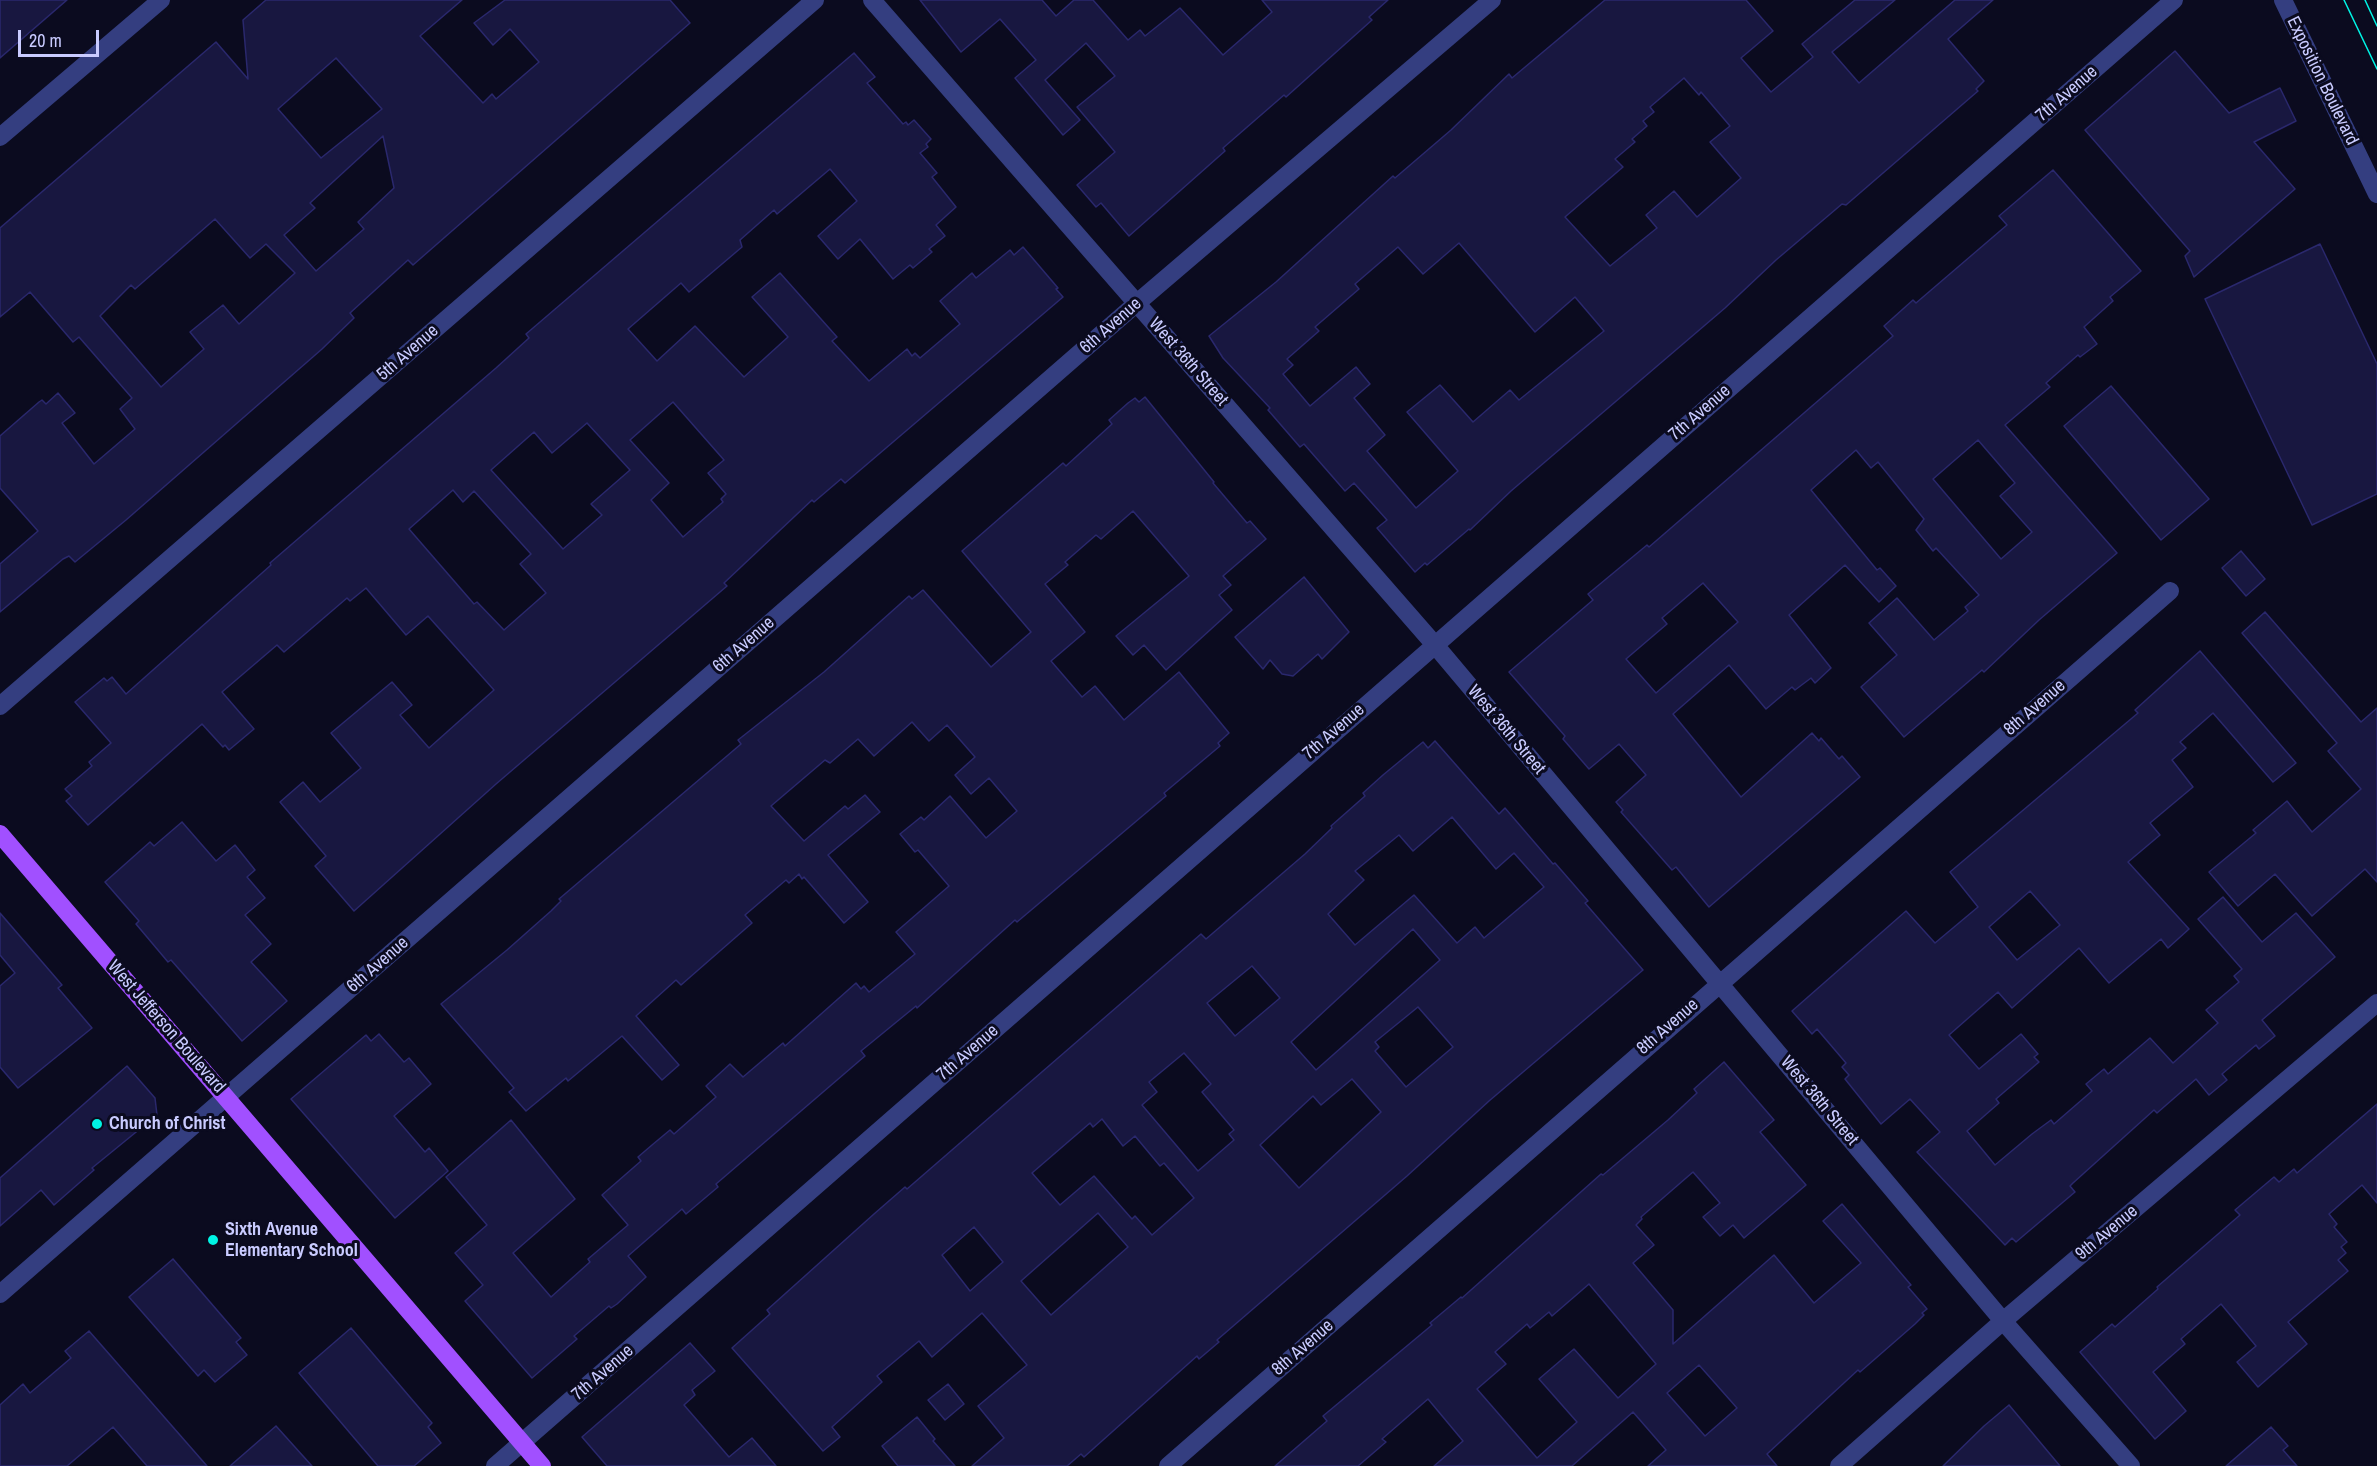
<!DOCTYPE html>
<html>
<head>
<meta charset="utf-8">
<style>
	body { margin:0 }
	#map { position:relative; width:2377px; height:1466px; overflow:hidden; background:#0b0b1f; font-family:"Archivo Narrow",sans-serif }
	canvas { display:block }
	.scale { position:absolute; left:18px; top:30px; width:81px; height:27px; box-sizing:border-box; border:3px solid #c9cbff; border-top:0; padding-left:8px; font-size:18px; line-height:21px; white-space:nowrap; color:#c9cbff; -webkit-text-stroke:4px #0b0b1f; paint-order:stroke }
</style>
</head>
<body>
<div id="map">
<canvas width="2377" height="1466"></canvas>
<div class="scale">20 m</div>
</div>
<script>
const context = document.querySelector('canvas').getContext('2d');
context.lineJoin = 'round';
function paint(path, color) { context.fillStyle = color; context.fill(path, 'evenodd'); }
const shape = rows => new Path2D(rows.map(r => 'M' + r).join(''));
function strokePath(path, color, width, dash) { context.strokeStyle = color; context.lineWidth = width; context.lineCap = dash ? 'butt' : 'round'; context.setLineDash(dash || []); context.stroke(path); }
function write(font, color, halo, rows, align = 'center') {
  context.font = font + ' "Archivo Narrow",sans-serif'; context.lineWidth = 6; context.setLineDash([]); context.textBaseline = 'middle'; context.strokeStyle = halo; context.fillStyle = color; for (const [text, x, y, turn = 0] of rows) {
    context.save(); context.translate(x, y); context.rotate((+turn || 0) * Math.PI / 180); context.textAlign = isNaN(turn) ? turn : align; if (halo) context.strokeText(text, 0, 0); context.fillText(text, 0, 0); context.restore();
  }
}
const building = shape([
	[0,0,67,0,0,58,0,0],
	[266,0,462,0,420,36,483,103,492,94,496,99,539,62,510,29,493,45,474,23,505,0,670,0,690,23,413,265,408,260,350,313,354,318,322,349,126,520,75,562,69,556,63,559,0,612,0,564,38,531,0,488,0,436,39,402,42,400,46,404,58,393,75,413,62,423,94,464,135,429,120,409,132,398,79,337,73,342,30,292,0,317,0,228,216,42,248,79,243,20,266,0],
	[336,58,382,109,321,158,278,109,336,58],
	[383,136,394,188,358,222,364,229,316,271,284,235,315,208,310,203,383,136],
	[215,219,250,258,266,244,295,273,239,324,223,305,190,332,204,349,161,387,100,316,131,285,135,289,215,219],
	[920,0,1042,0,1056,16,1074,0,1093,0,1128,40,1140,30,1145,36,1180,8,1223,55,1272,12,1262,0,1388,0,1369,17,1372,20,1286,97,1284,95,1223,148,1225,151,1129,236,1101,203,1096,207,1077,185,1115,152,1077,107,1115,76,1086,43,1045,80,1080,120,1063,135,1015,78,1036,60,1000,19,961,52,920,0],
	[1605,0,1746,0,1773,31,1741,58,1771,92,1813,57,1802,44,1855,0,1895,0,1832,52,1859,83,1955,0,1993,0,1948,39,1984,81,1976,89,1978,91,1846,205,1842,204,1776,260,1725,308,1511,491,1470,530,1469,529,1427,565,1425,563,1415,572,1377,528,1387,520,1354,483,1345,491,1304,444,1300,447,1268,410,1270,408,1223,358,1209,336,1276,282,1393,176,1395,178,1451,130,1509,74,1512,78,1605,0],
	[1684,78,1699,95,1701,92,1730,126,1710,142,1741,178,1697,217,1674,191,1646,215,1657,228,1610,266,1565,217,1623,167,1615,159,1635,142,1632,139,1647,126,1643,121,1654,112,1650,107,1684,78],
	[1459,243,1535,332,1575,297,1604,331,1519,400,1510,390,1473,422,1440,385,1407,412,1458,471,1416,508,1367,451,1385,435,1354,398,1370,384,1356,367,1310,406,1283,374,1293,365,1287,359,1319,331,1315,327,1359,289,1355,284,1398,247,1423,274,1459,243],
	[2175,51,2229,113,2280,88,2296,121,2254,142,2295,189,2194,277,2185,256,2190,251,2085,130,2175,51],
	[854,53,875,77,867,83,903,124,906,122,908,125,914,120,931,139,926,144,928,147,920,153,937,173,932,177,956,207,936,225,945,236,929,249,932,252,913,268,910,265,893,279,860,239,838,259,818,236,857,201,830,169,777,214,774,210,740,240,742,247,689,292,681,283,628,329,657,361,695,326,744,377,788,337,752,297,780,273,837,337,832,341,869,381,907,349,912,356,915,353,920,358,960,324,940,301,972,273,976,278,1010,250,1014,255,1023,247,1058,288,1056,289,1063,297,845,483,841,479,814,502,812,500,724,583,727,586,496,784,354,911,315,866,326,856,280,802,303,782,320,802,361,768,331,733,392,682,412,705,400,715,429,748,494,690,428,616,406,635,366,588,350,601,347,598,284,652,277,645,222,692,254,729,229,750,225,745,223,747,202,724,88,825,66,801,72,796,65,789,92,766,89,762,111,743,75,702,104,678,107,681,112,677,126,694,271,565,270,563,496,368,529,338,526,334,854,53],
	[673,402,724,460,708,473,726,494,721,499,723,502,683,537,651,500,669,483,630,440,673,402],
	[587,423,630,470,591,504,602,515,563,549,491,470,534,432,552,453,587,423],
	[453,490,463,502,474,491,531,554,520,564,546,593,504,630,477,602,474,604,409,529,453,490],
	[2053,170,2141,271,2110,297,2113,301,2084,327,2097,344,2080,357,2078,355,2046,383,2050,387,2005,425,2117,553,2039,620,1984,672,1982,670,1904,737,1861,687,1897,655,1869,623,1897,598,1934,640,1968,611,1965,607,1979,595,1936,548,1933,551,1916,530,1924,519,1878,462,1871,468,1856,450,1811,490,1877,570,1880,568,1896,586,1879,602,1845,565,1789,615,1831,668,1815,683,1811,678,1795,690,1792,687,1766,709,1729,665,1673,714,1741,797,1812,733,1819,741,1821,738,1839,759,1842,756,1860,777,1709,907,1676,867,1672,870,1621,812,1623,810,1616,802,1646,775,1619,744,1589,769,1563,739,1565,736,1509,672,1593,600,1588,594,1647,545,1649,547,1893,336,1884,326,1913,300,1916,303,2007,225,1999,216,2053,170],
	[1978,440,2015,483,2000,496,2032,532,2001,559,1933,479,1978,440],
	[1703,583,1738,622,1656,693,1626,659,1667,624,1662,618,1703,583],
	[2320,244,2377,364,2377,494,2312,525,2205,299,2320,244],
	[2111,386,2209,499,2161,540,2064,426,2111,386],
	[1145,397,1214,482,1213,483,1247,523,1250,521,1266,539,1223,576,1231,585,1219,595,1232,610,1166,670,1144,645,1133,655,1116,636,1189,576,1133,511,1101,539,1096,535,1065,562,1068,565,1045,584,1085,632,1051,661,1082,697,1095,686,1124,720,1179,672,1229,733,1218,743,1220,746,1164,793,1166,796,1017,922,1015,920,917,1008,916,1006,861,1051,865,1056,716,1184,718,1187,686,1214,682,1209,628,1256,646,1277,617,1304,611,1308,609,1306,574,1336,577,1339,532,1378,465,1301,483,1285,455,1253,487,1225,446,1177,511,1120,575,1199,513,1253,551,1297,590,1262,588,1259,628,1225,602,1195,641,1161,638,1157,652,1145,670,1130,674,1134,716,1097,706,1086,730,1064,743,1077,783,1043,785,1046,856,983,861,989,864,986,869,992,915,954,896,932,949,886,918,850,915,852,900,834,921,817,924,820,950,796,986,838,1017,811,989,778,971,794,955,775,975,757,947,725,929,741,912,722,874,756,858,739,830,763,825,760,771,806,804,841,845,806,848,809,865,795,880,812,828,855,868,902,844,923,804,877,802,879,799,874,789,883,786,880,745,915,752,923,681,985,676,980,636,1016,679,1065,662,1080,622,1036,568,1081,566,1078,526,1111,509,1092,514,1088,441,1004,507,950,551,911,561,901,559,899,741,744,738,740,824,672,909,596,912,599,923,590,991,667,1031,632,962,551,1063,463,1066,466,1112,424,1109,420,1128,403,1135,398,1139,402,1145,397],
	[2241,551,2265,579,2246,596,2222,568,2241,551],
	[1304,577,1349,632,1322,659,1318,654,1293,676,1282,674,1270,660,1263,669,1235,637,1304,577],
	[2265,612,2361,722,2377,708,2377,882,2365,869,2312,916,2275,874,2238,906,2209,872,2256,833,2253,830,2287,801,2312,832,2361,789,2328,751,2337,743,2242,633,2265,612],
	[2200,651,2296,763,2273,782,2213,713,2180,742,2186,748,2172,760,2193,787,2150,823,2160,835,2128,862,2189,929,2168,948,2161,939,2109,983,2079,948,2012,1008,1998,992,1949,1035,1979,1069,2021,1034,2038,1054,2034,1057,2039,1062,1996,1099,1999,1103,1967,1131,1995,1165,2032,1134,2051,1120,2054,1124,2092,1091,2086,1084,2104,1069,2108,1074,2150,1038,2173,1063,2218,1023,2206,1010,2239,982,2234,976,2242,969,2198,919,2223,897,2262,942,2296,913,2335,957,2262,1020,2275,1036,2259,1049,2256,1045,2222,1074,2227,1080,2209,1095,2196,1079,2157,1113,2154,1110,2073,1183,2070,1186,2075,1192,2016,1242,2012,1238,2005,1245,1917,1152,1940,1132,1910,1099,1881,1124,1845,1079,1849,1075,1842,1067,1846,1063,1817,1029,1812,1034,1792,1011,1906,911,1935,943,1978,907,1950,872,2138,713,2135,710,2200,651],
	[2030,891,2060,925,2017,960,1989,927,2030,891],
	[1435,741,1499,814,1505,808,1553,864,1555,863,1588,901,1585,903,1643,970,1489,1101,1407,1176,1217,1340,1219,1342,1199,1359,1197,1356,1084,1457,1081,1454,1067,1466,972,1466,1004,1438,978,1406,1027,1365,982,1313,932,1357,919,1341,877,1376,882,1382,832,1427,840,1437,823,1451,732,1348,770,1314,767,1310,874,1214,905,1187,907,1189,1201,934,1206,939,1305,854,1332,828,1331,826,1365,796,1363,793,1383,775,1423,742,1428,748,1435,741],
	[1452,817,1496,869,1514,853,1544,887,1484,938,1475,927,1457,943,1414,895,1355,945,1328,914,1364,880,1355,871,1399,835,1413,851,1452,817],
	[1413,929,1440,960,1316,1070,1291,1042,1413,929],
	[1252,966,1280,998,1235,1036,1207,1003,1252,966],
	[1418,1007,1453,1047,1406,1087,1375,1051,1379,1047,1375,1042,1418,1007],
	[1184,1053,1211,1084,1202,1092,1234,1130,1229,1134,1234,1140,1198,1171,1142,1105,1157,1092,1149,1082,1184,1053],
	[1352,1079,1381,1112,1299,1188,1260,1145,1313,1096,1321,1105,1352,1079],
	[1102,1119,1123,1146,1135,1136,1160,1166,1164,1163,1194,1198,1152,1235,1135,1216,1132,1219,1094,1176,1060,1205,1032,1173,1090,1123,1093,1127,1102,1119],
	[1098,1213,1128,1247,1051,1315,1021,1281,1098,1213],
	[974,1227,1003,1262,970,1291,942,1255,974,1227],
	[182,822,216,861,235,845,255,870,247,877,265,898,245,915,271,944,251,962,287,1001,242,1041,171,960,168,962,136,924,139,921,105,882,150,842,154,846,182,822],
	[0,913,62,985,58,988,92,1028,18,1088,0,1067,0,986,15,973,0,955,0,913],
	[379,1034,404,1062,409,1058,431,1084,394,1116,425,1152,429,1148,448,1171,395,1218,291,1099,366,1035,371,1041,379,1034],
	[1724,1062,1774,1120,1760,1132,1806,1185,1744,1238,1733,1225,1720,1236,1703,1217,1720,1203,1693,1172,1641,1217,1642,1219,1636,1225,1654,1245,1633,1263,1673,1310,1673,1344,1774,1255,1814,1303,1861,1263,1823,1221,1842,1204,1911,1285,1908,1287,1927,1309,1922,1313,1924,1315,1915,1324,1860,1372,1858,1370,1767,1454,1777,1466,1648,1466,1666,1450,1633,1412,1572,1466,1434,1466,1463,1441,1428,1399,1382,1439,1386,1442,1358,1466,1275,1466,1327,1421,1323,1416,1432,1325,1430,1323,1461,1297,1462,1298,1601,1174,1603,1175,1668,1120,1697,1093,1694,1089,1724,1062],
	[1589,1284,1656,1364,1618,1398,1574,1349,1539,1379,1577,1422,1537,1458,1477,1389,1506,1364,1495,1352,1527,1324,1530,1328,1549,1312,1552,1316,1589,1284],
	[1699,1365,1737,1408,1705,1436,1667,1393,1699,1365],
	[127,1066,155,1098,157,1115,92,1168,94,1170,54,1205,41,1190,0,1226,0,1178,127,1066],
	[2377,1104,2377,1203,2362,1185,2329,1214,2337,1224,2334,1227,2347,1242,2341,1247,2346,1253,2338,1260,2348,1271,2288,1322,2307,1344,2258,1387,2237,1362,2256,1346,2221,1304,2181,1339,2185,1344,2153,1372,2186,1411,2155,1439,2080,1352,2112,1324,2115,1327,2158,1289,2157,1287,2240,1215,2235,1210,2274,1177,2279,1182,2294,1169,2297,1173,2377,1104],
	[173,1259,241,1338,236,1342,247,1355,215,1382,204,1370,198,1376,129,1297,173,1259],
	[351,1328,432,1423,428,1427,441,1443,414,1466,378,1466,299,1373,351,1328],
	[89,1331,207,1466,147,1466,113,1427,67,1466,0,1466,0,1405,23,1384,30,1393,71,1358,65,1351,89,1331],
	[690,1343,715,1371,692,1390,695,1395,684,1405,729,1457,752,1438,776,1466,607,1466,582,1437,690,1343],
	[948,1384,964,1404,945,1420,928,1400,948,1384],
	[2009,1405,2060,1466,1943,1466,1984,1426,2009,1405],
	[917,1417,935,1439,933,1441,955,1466,898,1466,882,1446,917,1417],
	[276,1426,312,1466,230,1466,276,1426],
	[2271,1427,2288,1446,2283,1450,2297,1466,2226,1466,2271,1427]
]);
const minor = shape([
	[872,0,1435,645,2003,1321,2131,1466],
	[2283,0,2377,194],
	[0,137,161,0],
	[0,706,815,0],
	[0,1294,1137,303,1492,0],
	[495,1466,2174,0],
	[1168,1466,2170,591],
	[1839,1466,2003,1321,2377,1003]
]);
const major = shape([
	[0,834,542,1466]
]);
const tram = shape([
	[2344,0,2377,69],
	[2365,0,2377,26]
]);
const markers = [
	[97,1124,6,"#00f4e4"],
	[213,1240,6,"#00f4e4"]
];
const streetNames = [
	["Exposition Boulevard",2322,81,64],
	["7th Avenue",2067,94,-41],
	["6th Avenue",1111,326,-41],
	["5th Avenue",408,353,-41],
	["West 36th Street",1188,362,49],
	["7th Avenue",1700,413,-41],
	["6th Avenue",744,645,-41],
	["8th Avenue",2035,708,-41],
	["West 36th Street",1506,730,50],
	["7th Avenue",1334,732,-41],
	["6th Avenue",378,965,-41],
	["West Jefferson Boulevard",166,1027,49],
	["8th Avenue",1668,1027,-41],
	["7th Avenue",968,1053,-41],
	["West 36th Street",1819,1101,50],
	["9th Avenue",2107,1233,-40],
	["8th Avenue",1303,1348,-41],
	["7th Avenue",603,1373,-41]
];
const poiNames = [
	["Church of Christ",109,1124],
	["Sixth Avenue",225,1230],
	["Elementary School",225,1251]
];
paint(building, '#181740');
strokePath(building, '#2a286d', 1.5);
strokePath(minor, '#343e80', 18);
strokePath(major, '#a150ff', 18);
strokePath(tram, '#00f4e4', 1.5);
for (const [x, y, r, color] of markers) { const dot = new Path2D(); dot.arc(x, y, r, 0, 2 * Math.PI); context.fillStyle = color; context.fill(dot); strokePath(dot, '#0b0b1f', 2); }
write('18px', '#c9cbff', '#0b0b1f', streetNames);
write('bold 18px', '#c9cbff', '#0b0b1f', poiNames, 'left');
</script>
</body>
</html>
